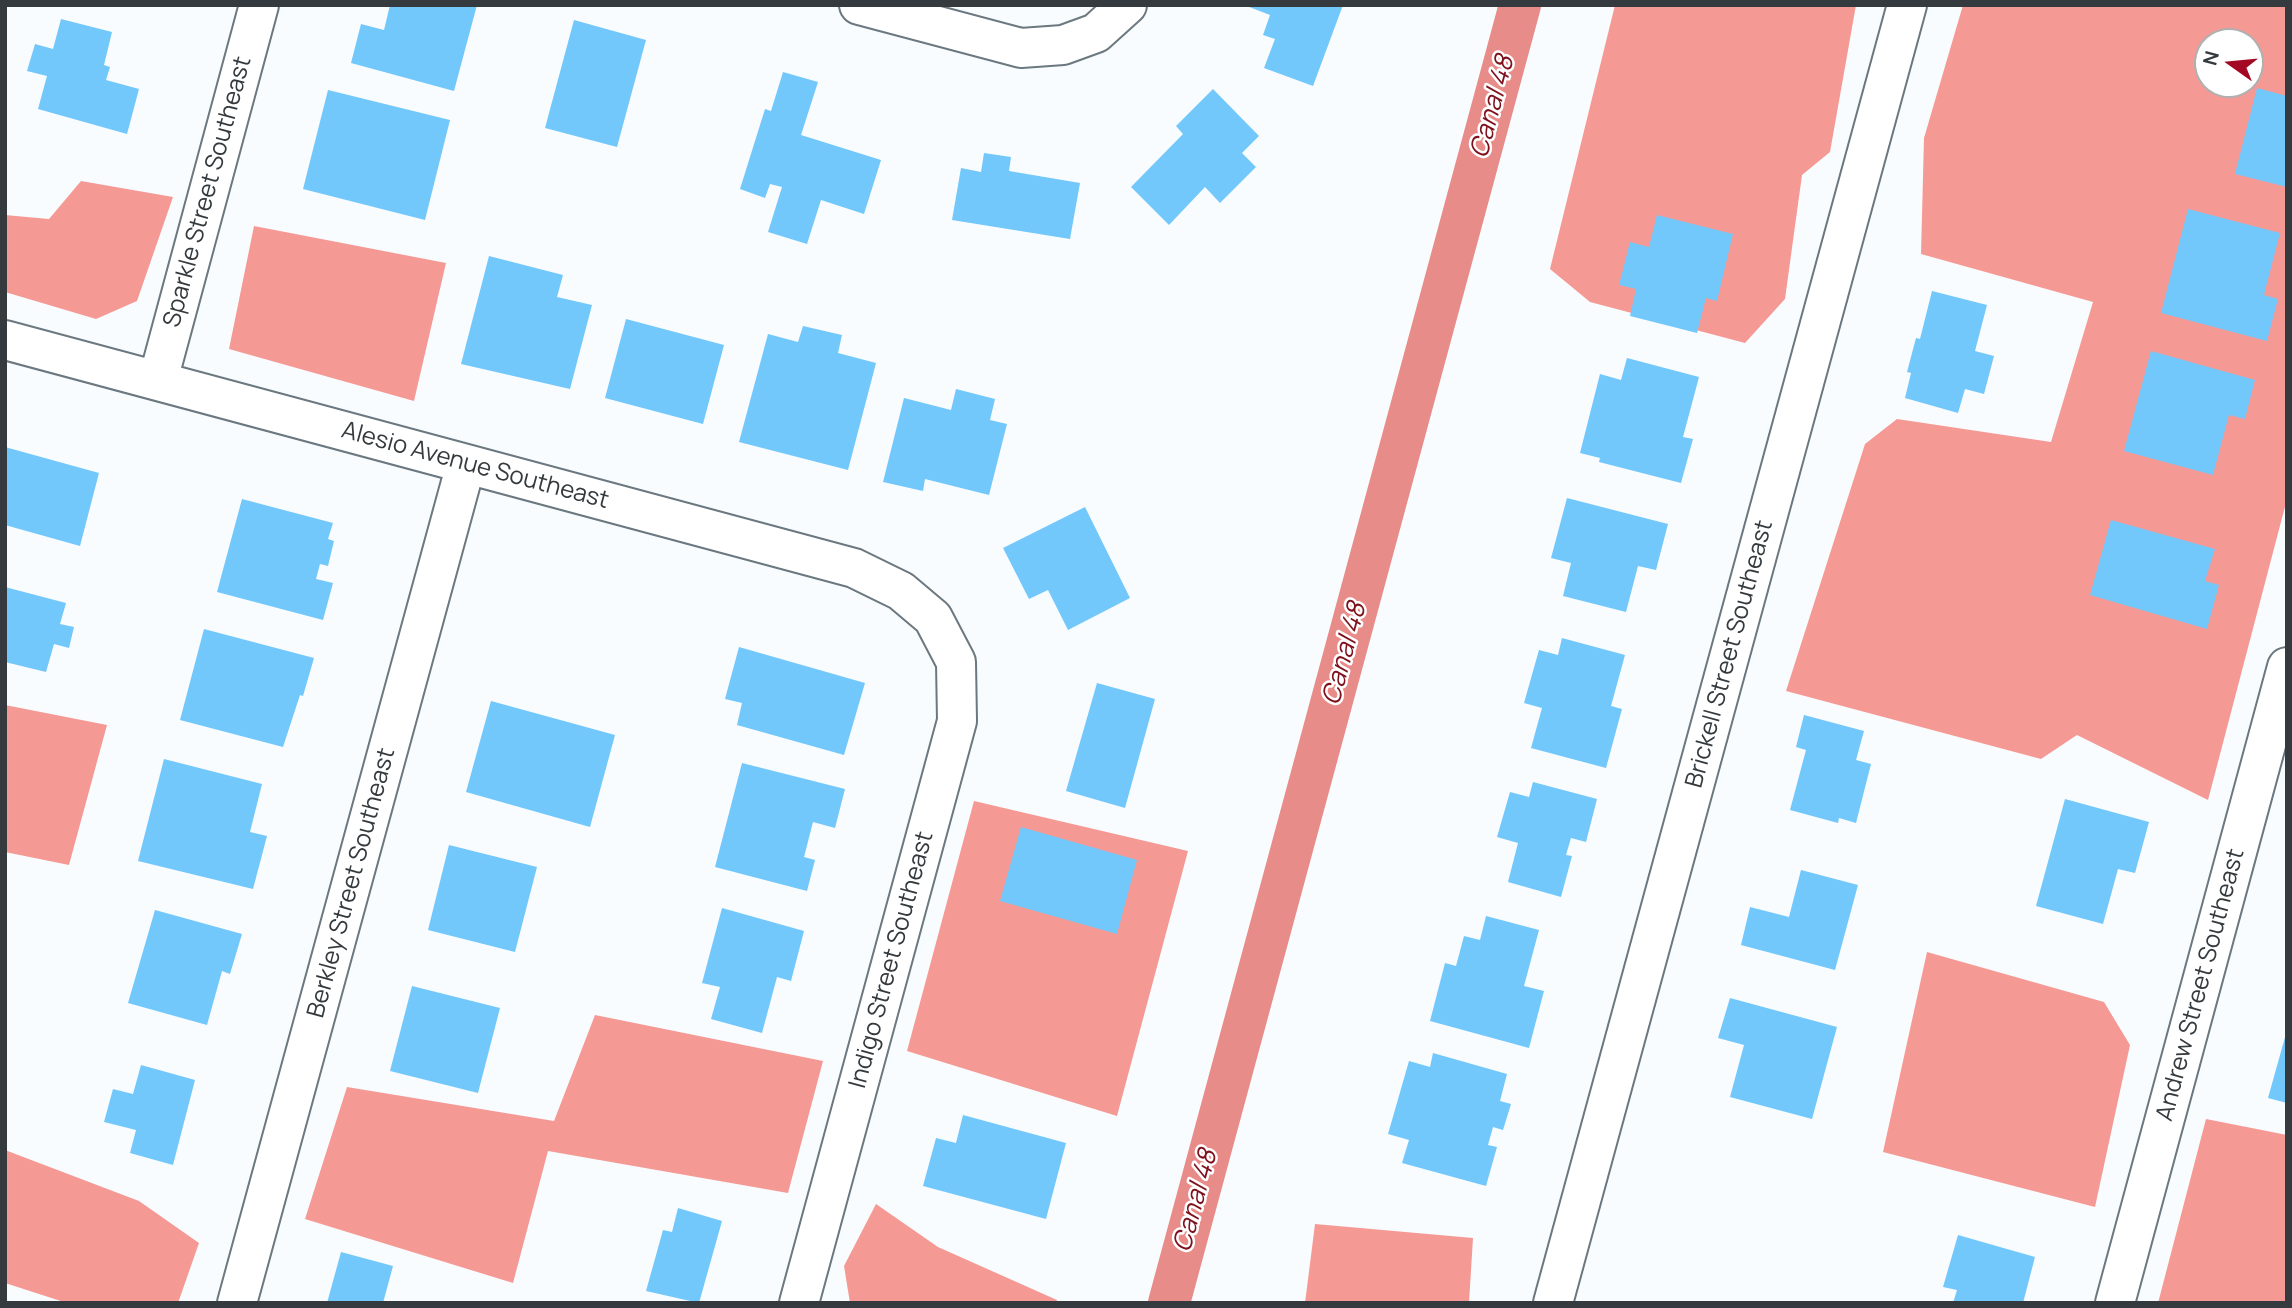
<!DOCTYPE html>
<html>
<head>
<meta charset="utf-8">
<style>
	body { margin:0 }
	#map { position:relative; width:2292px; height:1308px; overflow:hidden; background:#f9fcfe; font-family:Manrope,sans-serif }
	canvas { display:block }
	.frame { position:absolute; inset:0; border:7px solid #343a3d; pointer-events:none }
	.north { position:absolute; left:2194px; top:28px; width:70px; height:70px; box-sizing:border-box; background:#fff; border:2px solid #aeb0b1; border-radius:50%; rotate:285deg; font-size:19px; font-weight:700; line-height:28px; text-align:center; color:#343a3d }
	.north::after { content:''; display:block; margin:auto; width:24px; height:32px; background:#a40923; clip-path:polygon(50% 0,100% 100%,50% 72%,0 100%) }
</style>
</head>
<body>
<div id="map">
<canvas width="2292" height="1308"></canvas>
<div class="frame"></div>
<div class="north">N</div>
</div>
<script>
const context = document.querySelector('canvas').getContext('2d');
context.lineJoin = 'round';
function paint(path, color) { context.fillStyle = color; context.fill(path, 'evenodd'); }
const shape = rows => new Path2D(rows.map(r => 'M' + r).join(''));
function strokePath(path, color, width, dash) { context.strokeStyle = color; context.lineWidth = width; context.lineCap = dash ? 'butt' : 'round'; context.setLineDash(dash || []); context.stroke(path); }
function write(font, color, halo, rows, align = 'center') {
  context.font = font + ' Manrope,sans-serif'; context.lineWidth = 5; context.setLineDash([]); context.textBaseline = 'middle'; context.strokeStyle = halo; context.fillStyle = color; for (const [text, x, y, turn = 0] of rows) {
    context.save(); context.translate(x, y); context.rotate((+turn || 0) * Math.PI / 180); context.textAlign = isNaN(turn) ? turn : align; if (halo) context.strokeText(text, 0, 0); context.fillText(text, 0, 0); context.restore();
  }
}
const forest = shape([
	[1615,5,1856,5,1830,152,1802,175,1785,299,1745,343,1590,302,1550,269],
	[1963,5,2287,5,2287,499,2208,800,2077,735,2041,759,1786,691,1865,444,1897,419,2051,442,2093,302,1921,254,1924,138],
	[2208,42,2250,42,2250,84,2208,84],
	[81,181,173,197,137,301,96,319,5,292,5,215,49,219],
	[254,226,446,263,414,401,229,349],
	[5,705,107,725,69,865,5,852],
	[974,801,1188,851,1117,1116,907,1051],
	[1927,952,2104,1002,2130,1045,2095,1207,1883,1152],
	[595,1015,823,1061,788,1193,548,1151,513,1283,305,1219,347,1087,554,1121],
	[2206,1119,2287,1135,2287,1303,2158,1303],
	[5,1150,139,1201,199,1243,178,1303,67,1303,5,1283],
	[876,1204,938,1247,1057,1300,1056,1303,850,1303,844,1266],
	[1315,1224,1473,1238,1469,1303,1305,1303]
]);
const canal = shape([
	[1169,1303,1520,5]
]);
const building = shape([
	[390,5,477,5,454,91,351,63,361,24,384,30],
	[1244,5,1343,5,1313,86,1264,68,1275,39,1263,35,1270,15],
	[61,19,112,32,104,65,110,67,106,80,139,89,127,134,38,109,47,76,27,71,35,44,53,49],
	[574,20,646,40,617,147,545,128],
	[783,72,818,82,801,135,881,160,864,214,821,200,807,244,768,232,782,187,770,184,765,198,740,189,765,109,771,111],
	[2257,88,2287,96,2287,187,2235,174],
	[1213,89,1259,136,1242,153,1256,167,1220,203,1205,187,1169,225,1131,187,1183,134,1176,126],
	[328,90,450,120,425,220,303,189],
	[984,153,1011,157,1009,171,1080,183,1070,239,952,220,961,168,981,172],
	[2188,209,2280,233,2264,295,2278,299,2267,341,2161,313],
	[1657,215,1733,234,1717,301,1706,298,1697,333,1630,316,1636,289,1619,285,1630,242,1649,247],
	[489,256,563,275,557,297,592,305,570,389,461,364],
	[1932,291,1987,305,1975,351,1994,356,1984,394,1965,389,1958,413,1905,398,1911,373,1907,372,1916,338,1920,339],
	[626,319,724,345,703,424,605,398],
	[803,326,842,335,838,353,876,363,848,470,739,442,768,334,798,342],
	[2151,351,2255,380,2245,419,2229,415,2213,475,2124,451],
	[1627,358,1699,377,1683,437,1693,439,1681,483,1599,462,1600,458,1580,453,1600,374,1621,380],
	[956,389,995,399,990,420,1007,424,989,495,925,479,923,491,883,482,904,398,951,410],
	[5,447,99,473,80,546,5,525],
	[1567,498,1668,524,1656,570,1638,566,1626,612,1563,596,1571,563,1551,558],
	[242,499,333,523,328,539,334,541,328,566,320,564,316,579,333,583,323,620,217,592],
	[1085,507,1130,598,1068,630,1048,590,1029,599,1003,548],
	[2111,520,2215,549,2205,581,2219,585,2207,629,2090,595],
	[5,587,66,603,60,624,74,627,69,648,54,644,46,672,5,662],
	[204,629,314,658,303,696,300,695,283,747,180,720],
	[1562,638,1625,655,1611,706,1622,709,1606,768,1531,748,1542,708,1524,703,1539,650,1558,655],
	[739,647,865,683,844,755,737,725,742,703,725,699],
	[1097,683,1155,699,1125,808,1066,791],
	[491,701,615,735,590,827,466,792],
	[1804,715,1864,731,1856,760,1871,764,1856,823,1839,818,1838,823,1790,810,1806,750,1796,747],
	[164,759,262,784,250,832,267,836,253,889,138,861],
	[742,763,845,789,835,828,813,822,804,857,815,860,807,891,715,867],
	[1533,782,1597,799,1586,842,1571,838,1566,855,1572,856,1561,897,1508,882,1518,843,1497,837,1510,792,1529,797],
	[2065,799,2149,822,2135,873,2118,869,2103,924,2036,906],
	[1021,827,1137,860,1117,934,1000,901],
	[449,845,537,867,515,952,428,930],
	[1801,870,1858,885,1835,970,1741,945,1750,907,1789,917],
	[722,908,804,931,791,981,777,977,762,1033,711,1019,720,987,702,983],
	[155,910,242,934,230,974,222,971,207,1025,128,1003],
	[1486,916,1539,930,1524,986,1544,991,1529,1048,1430,1021,1445,963,1456,966,1464,936,1480,940],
	[412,986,500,1008,478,1093,390,1071],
	[1730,998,1837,1027,1812,1119,1730,1097,1744,1045,1718,1038],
	[2287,1030,2287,1103,2268,1098],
	[1433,1053,1507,1074,1500,1101,1511,1104,1503,1130,1493,1127,1488,1145,1497,1147,1486,1186,1402,1163,1409,1140,1388,1134,1409,1061,1430,1067],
	[141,1065,195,1080,173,1165,130,1153,136,1130,104,1122,113,1089,133,1094],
	[963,1115,1066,1143,1046,1219,923,1186,936,1138,956,1143],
	[678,1208,722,1221,699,1303,646,1291,663,1230,672,1232],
	[1958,1235,2035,1257,2023,1303,1953,1303,1957,1290,1943,1287],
	[341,1252,393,1266,383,1303,327,1303]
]);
const minor = shape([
	[859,5,1021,48,1063,45,1096,33,1127,5],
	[5,340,854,568,901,591,933,618,956,662,957,721,799,1303],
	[158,380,259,5],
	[237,1303,466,464],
	[1553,1303,1907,5],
	[2115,1303,2287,667]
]);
const streetNames = [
	["Sparkle Street Southeast",208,192,-75],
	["Alesio Avenue Southeast",475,466,15],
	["Brickell Street Southeast",1730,654,-75],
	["Berkley Street Southeast",352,883,-75],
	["Indigo Street Southeast",892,960,-75],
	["Andrew Street Southeast",2201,985,-75]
];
const waterNames = [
	["Canal 48",1493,107,-75],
	["Canal 48",1345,654,-75],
	["Canal 48",1196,1201,-75]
];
paint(forest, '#f59995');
strokePath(canal, '#e78c89', 42);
paint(building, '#72c7fb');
strokePath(minor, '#6b7880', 42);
strokePath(minor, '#fff', 38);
write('24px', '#343a3d', '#fff', streetNames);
write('italic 26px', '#7e111c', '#fff', waterNames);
</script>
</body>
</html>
